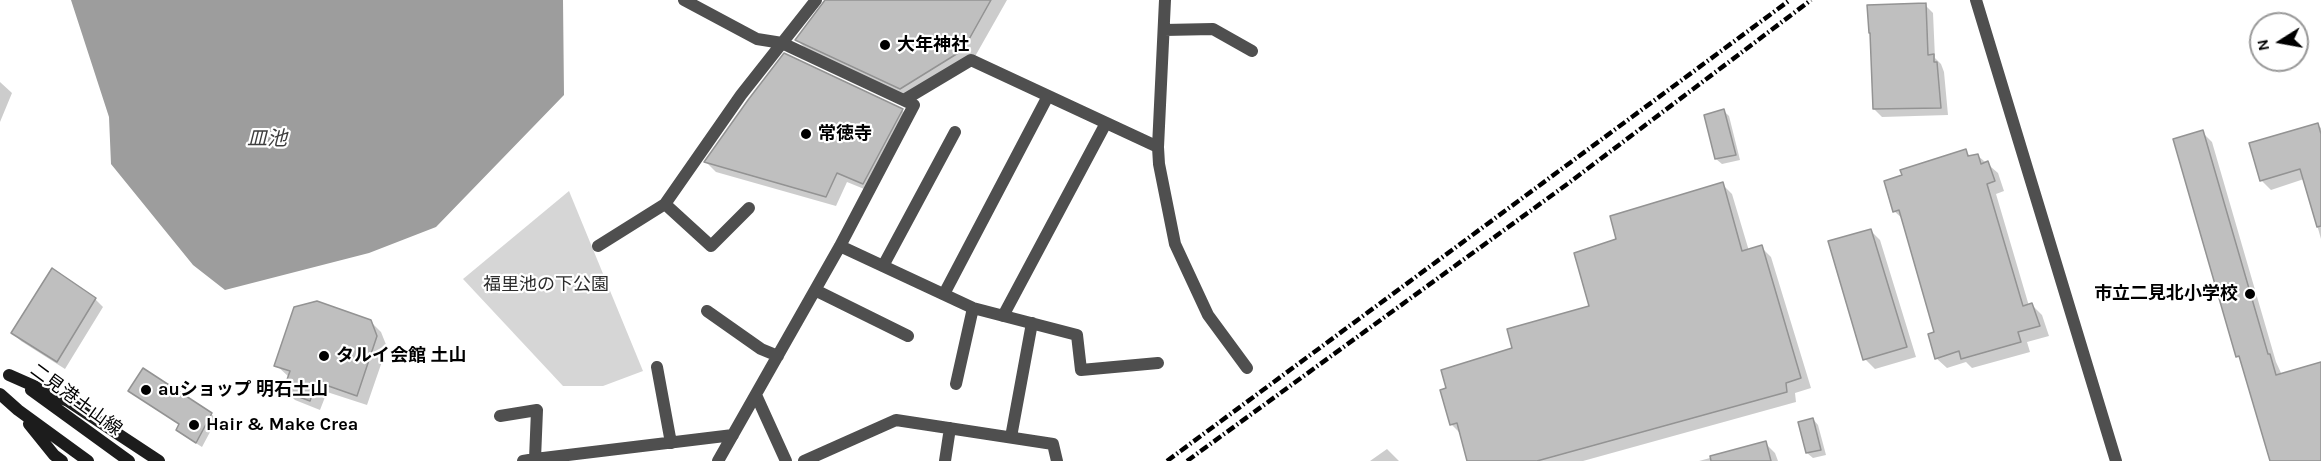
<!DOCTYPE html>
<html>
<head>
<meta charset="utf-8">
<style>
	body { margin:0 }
	#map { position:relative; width:2321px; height:461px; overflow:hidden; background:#fff; font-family:Karla,sans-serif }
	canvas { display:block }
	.north { position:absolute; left:2249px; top:12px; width:60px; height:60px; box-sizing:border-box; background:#fff; border:2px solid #999; border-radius:50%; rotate:259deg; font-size:16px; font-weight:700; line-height:24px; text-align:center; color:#000 }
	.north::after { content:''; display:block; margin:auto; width:21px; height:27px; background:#000; clip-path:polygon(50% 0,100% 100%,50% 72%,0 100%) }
</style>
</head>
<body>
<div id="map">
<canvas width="2321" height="461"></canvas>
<div class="north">N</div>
</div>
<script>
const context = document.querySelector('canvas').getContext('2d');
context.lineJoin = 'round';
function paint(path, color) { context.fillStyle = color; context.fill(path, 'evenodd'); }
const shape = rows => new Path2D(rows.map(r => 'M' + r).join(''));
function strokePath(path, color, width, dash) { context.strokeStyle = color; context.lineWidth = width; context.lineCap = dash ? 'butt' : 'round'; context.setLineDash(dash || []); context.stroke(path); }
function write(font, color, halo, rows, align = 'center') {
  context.font = font + ' Karla,"Noto Sans JP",sans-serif'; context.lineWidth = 4.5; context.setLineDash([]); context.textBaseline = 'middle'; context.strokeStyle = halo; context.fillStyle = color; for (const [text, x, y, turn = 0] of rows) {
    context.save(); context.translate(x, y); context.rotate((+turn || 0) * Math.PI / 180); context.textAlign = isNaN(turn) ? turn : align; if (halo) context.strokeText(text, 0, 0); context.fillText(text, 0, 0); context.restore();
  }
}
const green = shape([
	[569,191,643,371,603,386,563,386,463,279]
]);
const water = shape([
	[71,0,563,0,564,95,436,227,369,253,225,290,193,265,111,164,109,117]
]);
const shadow = shape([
	[828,0,1007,0,973,60,911,99,807,50,797,40],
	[1925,5,1933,13,1935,58,1941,64,1944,72,1948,115,1882,117,1874,109],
	[0,82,12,93,0,122],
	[902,110,912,120,874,193,847,182,836,206,716,172,706,162],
	[1724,111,1729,116,1740,160,1722,164,1716,159],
	[2317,124,2321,128,2321,239,2304,179,2271,190,2261,180],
	[2202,132,2212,142,2276,362,2282,375,2321,364,2321,461,2271,461,2241,360,2238,356],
	[1965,151,1971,157,1977,155,1998,173,2004,191,1996,194,2029,306,2032,305,2042,315,2049,336,2027,342,2030,352,1972,368,1966,362,1947,368,1936,358,1936,333,1904,220,1894,211],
	[1722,184,1732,194,1749,251,1761,247,1771,257,1811,388,1795,393,1796,402,1583,461,1469,461,1461,434,1451,424,1514,349,1591,307,1618,240],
	[1870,230,1880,240,1916,357,1875,369,1865,359],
	[95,299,103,307,65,369,21,341,13,333],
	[370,321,381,332,387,347,367,405,327,392,320,410,295,400,285,390,289,377,276,365],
	[130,391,211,414,217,419,202,447,183,435,178,429,180,425],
	[1813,419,1818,425,1826,455,1813,458,1807,453],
	[1765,443,1775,453,1778,461,1699,461],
	[1387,449,1399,461,1370,461]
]);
const building = shape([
	[825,0,991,0,963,50,900,89,795,40,825,0],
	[1926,3,1928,55,1934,54,1934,62,1937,62,1941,108,1873,109,1870,33,1869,33,1867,5,1926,3],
	[784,53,903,109,863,184,837,173,826,197,704,162,748,100,784,53],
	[1724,109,1736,155,1715,159,1704,115,1724,109],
	[2318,123,2321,134,2321,226,2317,227,2300,169,2260,181,2249,143,2318,123],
	[2203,130,2268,354,2270,354,2276,375,2321,362,2321,461,2270,461,2239,356,2236,357,2173,139,2203,130],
	[1966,149,1968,156,1978,154,1981,164,1988,161,1995,181,1987,184,2023,306,2032,303,2040,326,2018,332,2021,342,1961,359,1959,351,1935,359,1928,334,1934,332,1899,210,1893,212,1884,181,1902,175,1900,170,1966,149],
	[1723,182,1742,251,1762,245,1801,378,1786,383,1787,392,1537,461,1467,461,1457,423,1450,425,1440,390,1446,388,1441,370,1512,348,1507,329,1589,306,1574,253,1616,239,1610,216,1723,182],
	[1871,229,1907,347,1863,360,1828,241,1871,229],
	[52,268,96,298,57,362,11,333,52,268],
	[317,301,371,320,377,336,357,396,317,382,310,401,283,391,290,371,274,366,294,307,317,301],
	[143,368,212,413,196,443,176,430,179,424,128,391,143,368],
	[1813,418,1821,450,1806,453,1798,422,1813,418],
	[1766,441,1771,461,1711,461,1710,456,1766,441]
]);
const minor = shape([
	[684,0,757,39,782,43,914,105,840,246,718,461],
	[1165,0,1158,147,1159,164,1175,244,1208,315,1247,368],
	[1976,0,2116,461],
	[1164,30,1213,29,1252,51],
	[904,100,971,60,1158,147],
	[665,204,711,246,749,208],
	[598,246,665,204,741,95,816,0],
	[840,246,973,308,1077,335,1081,370,1158,363],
	[883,266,955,132],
	[815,290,908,336],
	[944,294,1048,96],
	[707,311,761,349,778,356],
	[1003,316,1106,123],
	[657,367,671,443],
	[956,384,973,308],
	[756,395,786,461],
	[500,416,537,410,535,459,733,435],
	[1011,437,1032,323],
	[523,461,535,459],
	[804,461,896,420,1053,444,1057,461],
	[945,461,950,428]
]);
const secondary = shape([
	[9,375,68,401,159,461],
	[31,390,129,461],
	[0,394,18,410,88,461],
	[29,424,54,455,62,461]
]);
const rail = shape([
	[1167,461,1790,0],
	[1187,461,1566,185,1811,0]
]);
const markers = [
	[885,45,6,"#000"],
	[806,134,6,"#000"],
	[2250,294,6,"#000"],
	[324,356,6,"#000"],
	[146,390,6,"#000"],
	[194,425,6,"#000"]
];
const poiNames = [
	["大年神社",897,45],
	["常徳寺",818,134],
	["市立二見北小学校",2238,294,"right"],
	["タルイ会館 土山",336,356],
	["auショップ 明石土山",158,390],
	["Hair & Make Crea",206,425]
];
const parkNames = [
	["福里池の下公園",546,285]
];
const streetNames = [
	["二見港土山線",76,400,36]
];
const waterNames = [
	["皿池",267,139]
];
paint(green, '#d6d6d6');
paint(water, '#9d9d9d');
paint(shadow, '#0003');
paint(building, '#bfbfbf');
strokePath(building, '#939393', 1.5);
strokePath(minor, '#4f4f4f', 12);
strokePath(secondary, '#1c1c1c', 12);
strokePath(rail, '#000', 4.5, [9, 3, 1.5, 3]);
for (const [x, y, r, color] of markers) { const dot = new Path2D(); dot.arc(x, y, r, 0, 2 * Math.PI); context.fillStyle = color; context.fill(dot); strokePath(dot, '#fff', 2); }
write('bold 18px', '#000', '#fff', poiNames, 'left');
write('18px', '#2d2d2d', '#fff', parkNames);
write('18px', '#000', '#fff', streetNames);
write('italic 20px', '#3e3e3e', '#fff', waterNames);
</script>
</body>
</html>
